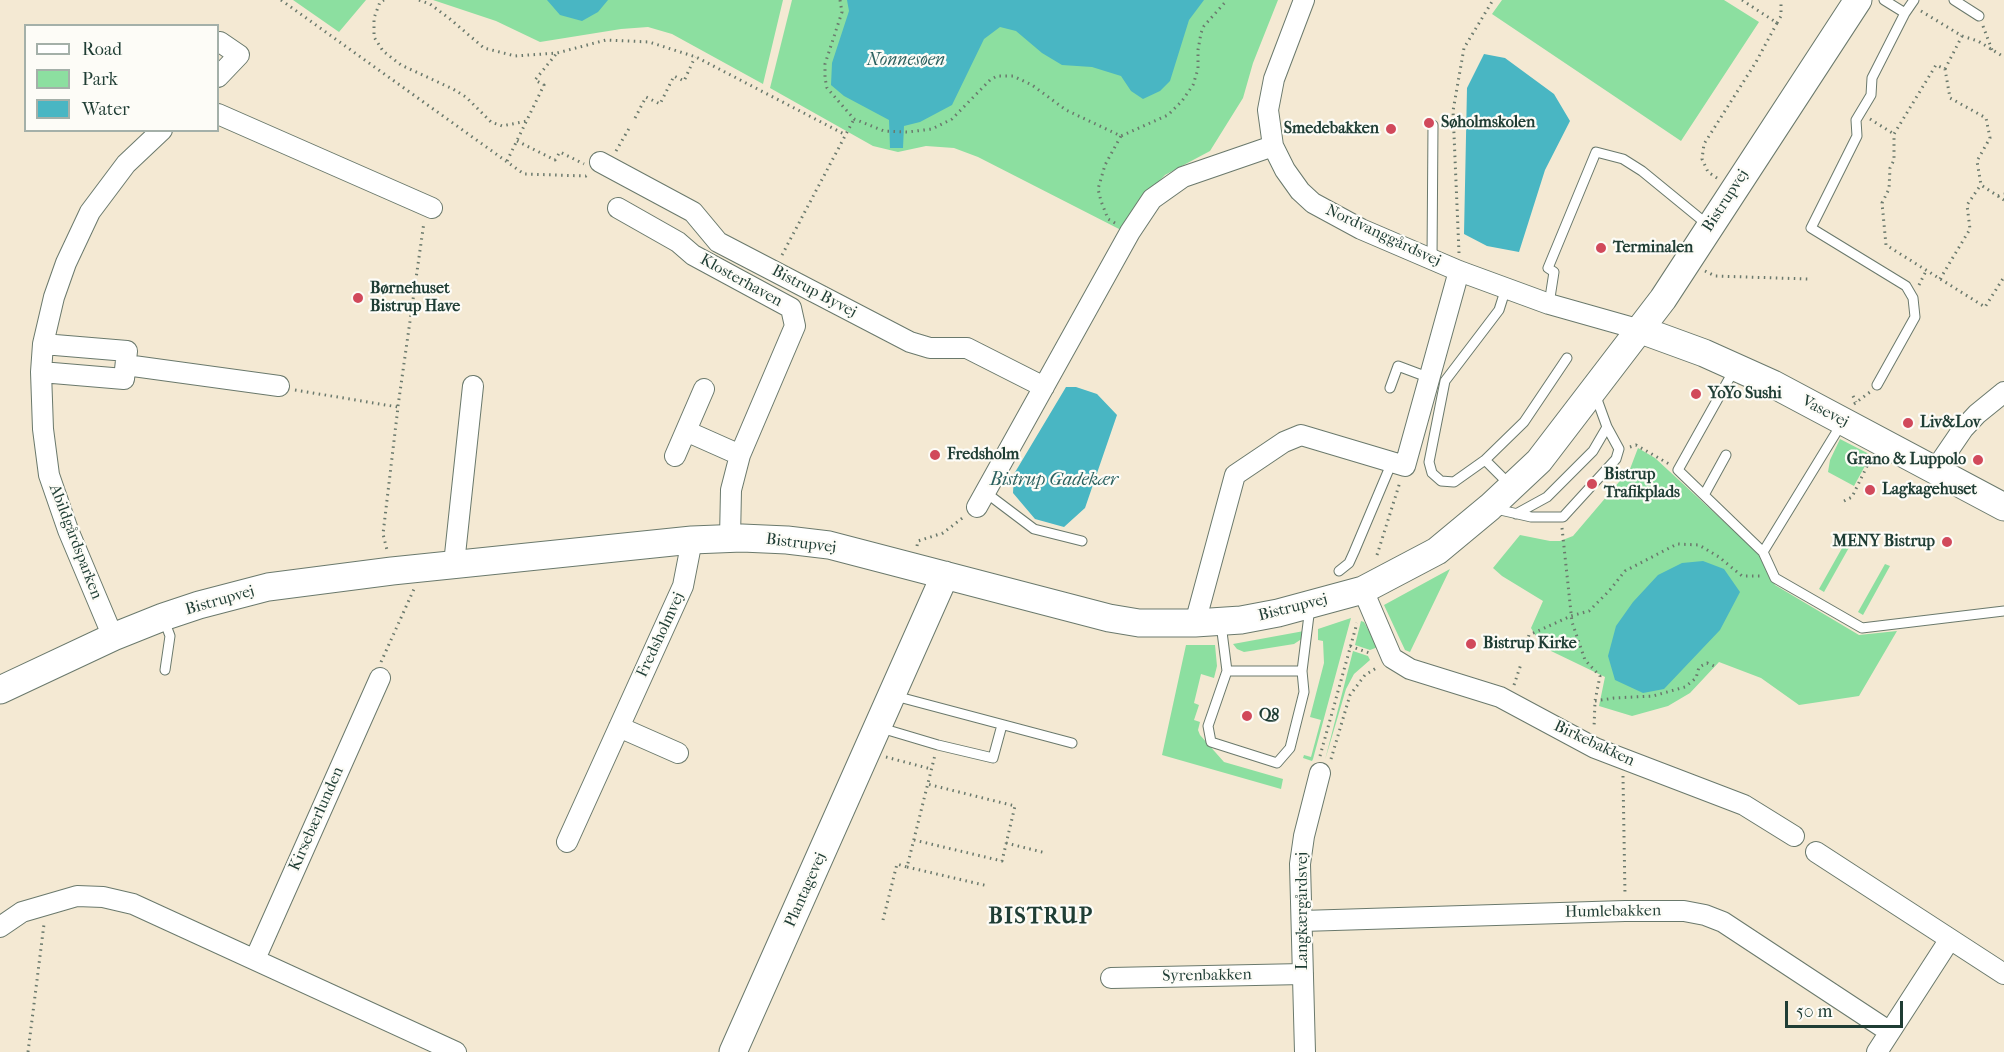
<!DOCTYPE html>
<html>
<head>
<meta charset="utf-8">
<style>
	body { margin:0 }
	#map { position:relative; width:2004px; height:1052px; overflow:hidden; background:#f4e9d3; font-family:"IM FELL French Canon",serif }
	canvas { display:block }
	.legend { position:absolute; left:24px; top:24px; width:195px; height:108px; box-sizing:border-box; background:#fdfcf7; border:2px solid #a4b0a9; margin:0; padding:8px 10px; list-style:none; font-size:18px; color:#1f3d34 }
	.legend li { display:flex; align-items:center; gap:12px; height:30px }
	.legend b { width:30px; border:2px solid #a4b0a9 }
	.scale { position:absolute; left:1785px; top:1001px; width:118px; height:27px; box-sizing:border-box; border:3px solid #1f3d34; border-top:0; padding-left:8px; font-size:18px; line-height:21px; white-space:nowrap; color:#1f3d34; -webkit-text-stroke:4px #fdfcf7; paint-order:stroke }
</style>
</head>
<body>
<div id="map">
<canvas width="2004" height="1052"></canvas>
<ul class="legend">
<li><b style="height:8px;background:#fff"></b>Road</li>
<li><b style="height:16px;background:#8cdfa0"></b>Park</li>
<li><b style="height:16px;background:#49b6c3"></b>Water</li>
</ul>
<div class="scale">50 m</div>
</div>
<script>
const context = document.querySelector('canvas').getContext('2d');
context.lineJoin = 'round';
function paint(path, color) { context.fillStyle = color; context.fill(path, 'evenodd'); }
const shape = rows => new Path2D(rows.map(r => 'M' + r).join(''));
function strokePath(path, color, width, dash) { context.strokeStyle = color; context.lineWidth = width; context.lineCap = dash ? 'butt' : 'round'; context.setLineDash(dash || []); context.stroke(path); }
function write(font, color, halo, rows, align = 'center') {
  context.font = font + ' "IM FELL French Canon",serif'; context.lineWidth = 4.5; context.setLineDash([]); context.textBaseline = 'middle'; context.strokeStyle = halo; context.fillStyle = color; for (const [text, x, y, turn = 0] of rows) {
    context.save(); context.translate(x, y); context.rotate((+turn || 0) * Math.PI / 180); context.textAlign = isNaN(turn) ? turn : align; if (halo) context.strokeText(text, 0, 0); context.fillText(text, 0, 0); context.restore();
  }
}
const green = shape([
	[293,0,366,0,339,32],
	[433,0,783,0,763,84,672,34,648,27,621,29,540,42,496,21],
	[792,0,1278,0,1253,63,1243,98,1210,151,1165,175,1135,207,1121,230,978,157,954,148,926,146,898,152,873,146,770,88],
	[1502,0,1724,0,1759,22,1681,141,1492,14],
	[1840,439,1871,455,1854,486,1828,472,1830,460],
	[1638,448,1655,458,1759,554,1775,585,1859,635,1897,631,1859,696,1799,705,1761,678,1719,662,1690,693,1668,706,1632,716,1599,706,1605,677,1551,651,1539,641,1531,628,1543,601,1502,576,1493,568,1520,535,1550,541,1560,541,1573,536,1630,469],
	[1846,541,1851,544,1824,592,1819,589],
	[1885,564,1890,566,1863,615,1858,612],
	[1450,569,1410,652,1405,650,1384,605],
	[1351,618,1313,759,1312,761,1303,758,1304,755,1311,757,1321,720,1310,717,1324,663,1323,641,1318,640,1318,629],
	[1361,621,1364,622,1378,647,1370,650,1355,645],
	[1304,631,1303,638,1294,644,1244,652,1237,649,1233,644],
	[1186,645,1215,645,1217,666,1214,678,1201,674,1194,703,1199,705,1194,720,1200,722,1198,730,1200,735,1224,762,1283,779,1281,789,1162,755],
	[1353,651,1368,656,1370,660,1354,674,1346,689,1325,760]
]);
const water = shape([
	[547,0,608,0,598,12,582,21,560,15],
	[847,0,1204,0,1189,20,1170,81,1160,91,1143,99,1131,91,1121,76,1092,67,1062,65,1042,53,1016,31,1000,27,984,39,952,105,920,122,904,126,903,148,890,148,889,120,844,96,831,85,832,63,849,11],
	[1484,54,1505,58,1554,94,1570,121,1545,170,1519,252,1487,246,1464,234,1467,88],
	[1066,387,1076,387,1097,394,1117,415,1085,508,1064,527,1035,519,1013,493,1014,474],
	[1703,561,1724,569,1740,592,1720,630,1664,689,1643,693,1615,680,1608,656,1616,626,1633,602,1658,575,1682,563]
]);
const path = shape([
	[281,0,524,174,586,176,589,174],
	[384,0,380,2,374,18,374,37,383,51,401,65,453,89,466,97,491,122,502,126,527,121],
	[419,0,430,4,450,19,484,48,515,56,557,53,606,40,649,42,696,57,846,135],
	[840,0,842,12,825,64,825,78,827,88,854,119,884,131,908,132,932,129,952,119,990,80,997,76,1013,76,1032,85,1066,110,1121,136,1168,115,1182,101,1193,85,1198,69,1198,50,1201,33,1204,26,1227,0],
	[1921,11,1962,36,1978,41,2004,57],
	[1777,23,1781,16,1781,0],
	[1983,26,1992,50],
	[1945,69,1962,36],
	[635,118,646,97,660,104,674,76,684,81,695,57],
	[1870,119,1894,134],
	[517,141,555,160,560,152,584,164],
	[616,151,631,125],
	[507,161,544,85,535,80,557,53],
	[1717,178,1708,172,1702,159,1704,144,1756,62,1777,23,1742,0],
	[1998,196,2004,194],
	[2004,200,1981,185,1977,161,1990,138,1986,118,1950,98,1945,69,1936,65,1894,134,1894,160,1890,168,1889,189,1882,203,1886,245,1985,307,2004,277],
	[1115,223,1108,219,1101,201,1098,189,1105,165,1121,136],
	[1459,253,1453,111,1464,48,1493,0],
	[782,255,854,119],
	[1705,271,1715,276,1808,279],
	[1940,279,1970,229,1967,205,1980,186],
	[1919,285,1926,271],
	[295,390,398,407,383,534,387,550],
	[1853,396,1856,402],
	[1854,404,1870,392],
	[398,406,424,222],
	[1630,447,1636,445,1669,464],
	[1844,501,1852,497,1871,458],
	[1562,528,1572,622,1585,660,1600,676,1595,701,1594,728],
	[917,546,918,541,943,533,965,516],
	[1377,555,1400,482],
	[1350,646,1372,654],
	[1525,648,1529,635,1571,616,1589,611,1609,591,1625,571,1677,544,1699,545,1719,557,1742,576,1762,576],
	[381,662,414,589],
	[1514,685,1521,664],
	[1595,701,1614,698,1653,696,1685,687,1696,678,1699,667,1707,663,1714,666],
	[1320,756,1357,623],
	[886,757,931,769],
	[1331,759,1350,695,1365,675,1378,667],
	[1623,776,1625,895],
	[914,840,1002,861,1015,806,927,784],
	[1006,843,1046,853],
	[907,867,988,886],
	[883,920,897,864,907,867,935,755],
	[28,1052,44,924]
]);
const lane = shape([
	[1954,0,1979,16],
	[1905,13,1914,0],
	[1432,259,1433,125],
	[1549,304,1554,272,1548,268,1596,152,1623,159,1642,171,1708,225],
	[1734,370,1678,470,1763,552,1775,578,1862,628,2004,611],
	[1877,385,1915,317,1913,298,1906,286,1811,228,1857,136,1856,120,1871,95,1872,78,1905,13,1884,0],
	[1390,388,1398,366,1430,378],
	[1485,460,1454,482,1441,481,1432,473,1429,462,1445,381,1499,310,1506,288],
	[1510,485,1485,460,1524,422,1567,358],
	[985,492,1034,529,1082,541],
	[1704,495,1726,455],
	[1496,509,1531,517,1563,517,1616,459,1619,449,1607,427,1595,394],
	[1516,514,1547,497,1593,451,1607,427],
	[1763,552,1842,423],
	[1339,571,1349,563,1354,552,1392,462],
	[164,620,170,636,165,670],
	[1221,624,1227,671,1302,671,1310,607],
	[1227,671,1208,726,1211,742,1277,763,1290,748,1304,692,1302,671],
	[895,696,1072,743],
	[881,728,938,745,993,758,1002,725]
]);
const street = shape([
	[1304,0,1274,79,1268,110,1273,146,1285,170,1300,191,1313,203,1361,229,1459,271,1549,304,1641,330],
	[218,77,239,55,220,42],
	[218,114,432,208],
	[600,162,693,212,718,242,910,342,930,348,967,348,1044,387],
	[618,208,678,242,693,255,791,308,795,326,740,455,731,490,730,538],
	[126,365,279,386],
	[41,372,124,379,127,351,43,344],
	[686,431,740,455],
	[675,456,704,389],
	[1935,470,1963,429,1977,414,2004,392],
	[977,507,1130,232,1152,199,1183,177,1273,146],
	[454,564,473,386],
	[1363,590,1392,658,1410,669,1500,697,1595,748,1744,805,1794,836],
	[1195,623,1235,475,1284,442,1301,435,1405,466,1459,271],
	[113,637,68,530,49,475,43,429,41,372,43,344,54,297,66,263,90,212,126,164,162,130],
	[619,727,678,753],
	[567,842,683,586,692,540],
	[1816,852,2004,974],
	[1302,921,1625,911,1684,911,1705,915,1723,922,1890,1032],
	[0,927,22,912,77,896,103,897,133,904,456,1052],
	[255,959,380,678],
	[1111,978,1303,974],
	[1305,1052,1300,864,1304,836,1320,773],
	[1877,1052,1950,939]
]);
const secondary = shape([
	[1641,330,1704,353,1773,384,2004,507],
	[0,690,113,637,163,617,199,605,268,587,392,571,692,540,742,538,787,540,829,545,1109,618,1139,623,1195,623,1241,620,1278,613,1363,590,1437,551,1490,507,1539,461,1663,299,1858,0],
	[733,1052,945,575]
]);
const markers = [
	[1429,123,6,"#d1495b"],
	[1391,129,6,"#d1495b"],
	[1601,248,6,"#d1495b"],
	[358,298,6,"#d1495b"],
	[1696,394,6,"#d1495b"],
	[1908,423,6,"#d1495b"],
	[935,455,6,"#d1495b"],
	[1978,460,6,"#d1495b"],
	[1592,484,6,"#d1495b"],
	[1870,490,6,"#d1495b"],
	[1947,542,6,"#d1495b"],
	[1471,644,6,"#d1495b"],
	[1247,716,6,"#d1495b"]
];
const poiNames = [
	["Søholmskolen",1441,123],
	["Smedebakken",1379,129,"right"],
	["Terminalen",1613,248],
	["Børnehuset",370,289],
	["Bistrup Have",370,307],
	["YoYo Sushi",1708,394],
	["Liv&Lov",1920,423],
	["Fredsholm",947,455],
	["Grano & Luppolo",1966,460,"right"],
	["Bistrup",1604,475],
	["Trafikplads",1604,493],
	["Lagkagehuset",1882,490],
	["MENY Bistrup",1935,542,"right"],
	["Bistrup Kirke",1483,644],
	["Q8",1259,716]
];
const streetNames = [
	["Bistrupvej",1726,201,-57],
	["Nordvanggårdsvej",1383,236,25],
	["Klosterhaven",741,281,29],
	["Bistrup Byvej",814,292,28],
	["Vasevej",1825,412,28],
	["Abildgårdsparken",75,542,69],
	["Bistrupvej",801,544,7],
	["Bistrupvej",220,601,-16],
	["Bistrupvej",1293,608,-14],
	["Fredsholmvej",661,635,-65],
	["Birkebakken",1594,744,25],
	["Kirsebærlunden",317,819,-66],
	["Plantagevej",806,890,-66],
	["Langkærgårdsvej",1303,911,-90],
	["Humlebakken",1613,912,-1],
	["Syrenbakken",1207,976,-1]
];
const waterNames = [
	["Nonnesøen",906,61],
	["Bistrup Gadekær",1054,481]
];
const districtNames = [
	["BISTRUP",1041,918]
];
paint(green, '#8cdfa0');
paint(water, '#49b6c3');
strokePath(lane, '#6a796c', 11);
strokePath(street, '#6a796c', 22);
strokePath(secondary, '#6a796c', 29);
strokePath(path, '#6a796c', 3, [1.5, 4.5]);
strokePath(lane, '#fff', 9);
strokePath(street, '#fff', 20);
strokePath(secondary, '#fff', 27);
for (const [x, y, r, color] of markers) { const dot = new Path2D(); dot.arc(x, y, r, 0, 2 * Math.PI); context.fillStyle = color; context.fill(dot); strokePath(dot, '#fdfcf7', 2); }
write('bold 16px', '#1f3d34', '#fdfcf7', poiNames, 'left');
write('16px', '#1f3d34', '#fdfcf7', streetNames);
write('italic 18px', '#2c615f', '#fdfcf7', waterNames);
context.letterSpacing = '1.5px';
write('bold 22px', '#1f3d34', '#fdfcf7', districtNames);
context.letterSpacing = '0px';
</script>
</body>
</html>
